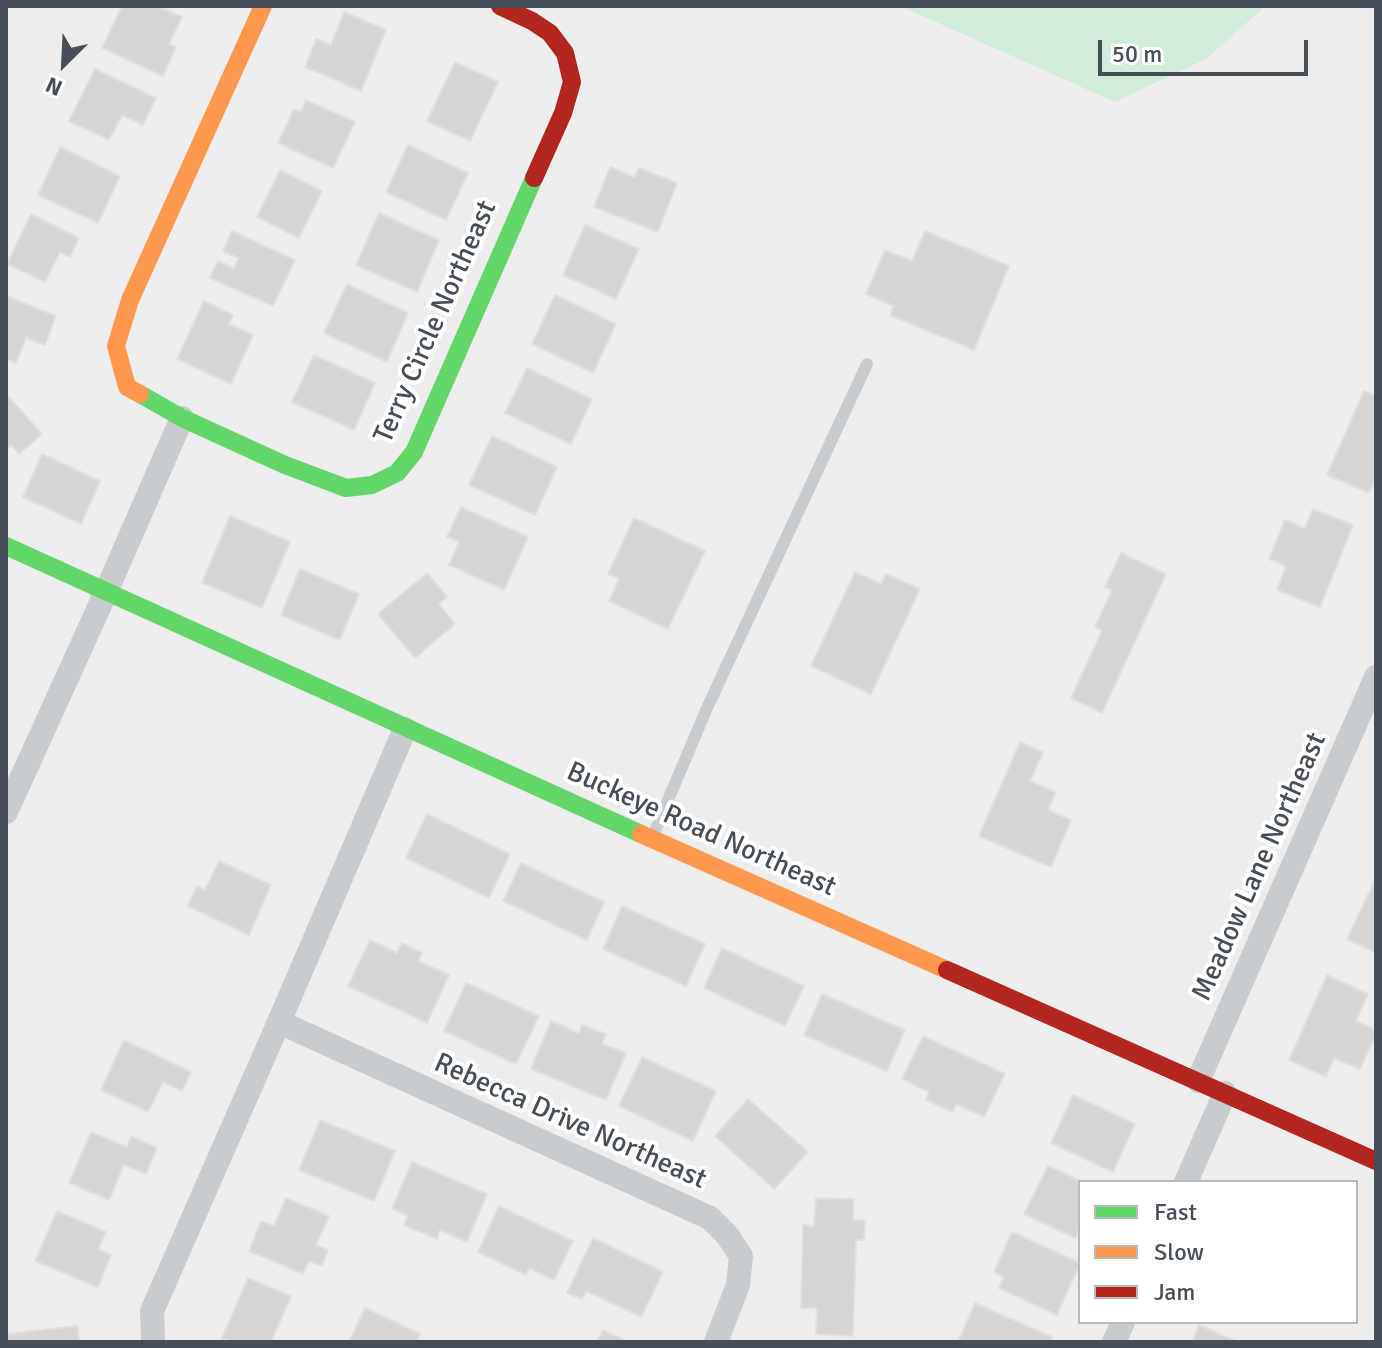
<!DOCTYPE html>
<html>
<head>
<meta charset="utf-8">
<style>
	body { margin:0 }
	#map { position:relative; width:1382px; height:1348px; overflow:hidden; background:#eeeded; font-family:Signika,sans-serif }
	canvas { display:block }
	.frame { position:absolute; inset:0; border:8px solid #464f58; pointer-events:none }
	.legend { position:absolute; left:1078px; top:1180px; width:280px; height:144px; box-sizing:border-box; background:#fff; border:2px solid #b5b9bc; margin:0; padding:10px 14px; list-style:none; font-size:24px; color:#464f58 }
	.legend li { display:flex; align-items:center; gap:16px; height:40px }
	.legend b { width:40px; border:2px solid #b5b9bc }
	.north { position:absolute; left:24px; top:24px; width:80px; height:80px; -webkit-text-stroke:6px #fff; paint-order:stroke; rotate:204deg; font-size:22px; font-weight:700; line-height:32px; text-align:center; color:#464f58 }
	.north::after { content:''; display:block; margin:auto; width:28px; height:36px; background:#464f58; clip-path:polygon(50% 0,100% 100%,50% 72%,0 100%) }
	.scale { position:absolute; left:1098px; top:40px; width:210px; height:36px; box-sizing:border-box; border:4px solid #464f58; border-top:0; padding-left:10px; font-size:24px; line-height:28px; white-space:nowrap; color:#464f58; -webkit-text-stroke:6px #fff; paint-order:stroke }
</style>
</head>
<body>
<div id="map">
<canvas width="1382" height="1348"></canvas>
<div class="frame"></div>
<ul class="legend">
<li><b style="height:10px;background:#63d668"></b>Fast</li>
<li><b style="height:10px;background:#ff974d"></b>Slow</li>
<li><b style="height:10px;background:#b3261e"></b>Jam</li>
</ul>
<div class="north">N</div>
<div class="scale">50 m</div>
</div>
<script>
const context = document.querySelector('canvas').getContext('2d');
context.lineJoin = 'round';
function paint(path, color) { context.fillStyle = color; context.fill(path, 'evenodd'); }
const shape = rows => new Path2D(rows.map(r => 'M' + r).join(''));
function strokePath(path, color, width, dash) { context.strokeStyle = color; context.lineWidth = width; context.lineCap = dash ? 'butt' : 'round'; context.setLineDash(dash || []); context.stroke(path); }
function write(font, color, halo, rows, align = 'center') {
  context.font = font + ' Signika,sans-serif'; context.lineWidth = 8; context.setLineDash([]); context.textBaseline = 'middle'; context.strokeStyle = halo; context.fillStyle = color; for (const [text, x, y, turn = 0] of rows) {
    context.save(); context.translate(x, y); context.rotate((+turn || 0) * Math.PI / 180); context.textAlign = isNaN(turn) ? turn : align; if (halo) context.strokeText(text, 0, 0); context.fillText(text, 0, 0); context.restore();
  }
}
const green = shape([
	[900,6,1266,6,1206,59,1115,102]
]);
const building = shape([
	[122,6,157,6,182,17,169,44,176,47,163,76,102,48,122,6],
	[344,12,386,30,361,91,305,67,316,39,331,45,344,12],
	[455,62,498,82,470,141,427,121,455,62],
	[95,69,156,98,143,125,122,115,109,140,69,121,95,69],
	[306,100,355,122,333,168,278,143,294,109,301,112,306,100],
	[408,145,468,173,446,220,386,192,408,145],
	[60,147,120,176,98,223,38,195,60,147],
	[610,167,635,177,639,168,677,183,658,232,594,207,610,167],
	[280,170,322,191,299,238,257,217,280,170],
	[379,213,439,240,417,292,356,265,379,213],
	[31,214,79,238,70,257,60,252,45,282,7,264,31,214],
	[585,225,639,249,616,299,563,275,585,225],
	[232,231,295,260,273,306,210,278,218,261,234,268,239,258,223,251,232,231],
	[925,231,1009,266,974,350,890,315,894,306,866,294,885,250,912,261,925,231],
	[347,284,408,313,387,362,324,333,347,284],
	[555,295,616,324,593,373,532,344,555,295],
	[6,296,56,316,45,345,26,338,16,363,6,359,6,296],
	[204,301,233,315,229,324,253,335,231,384,177,359,204,301],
	[314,355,375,383,354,430,292,402,314,355],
	[527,368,592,399,571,444,505,413,527,368],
	[1364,391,1376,396,1376,476,1369,493,1327,475,1364,391],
	[6,394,42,434,19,454,11,445,6,449,6,394],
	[492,436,557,467,535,515,469,485,492,436],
	[42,454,100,481,81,524,23,497,42,454],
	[461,507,528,537,504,590,449,565,459,542,447,537,461,507],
	[1313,509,1353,525,1320,607,1277,590,1286,566,1269,559,1285,520,1305,528,1313,509],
	[230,516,290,542,262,608,202,583,230,516],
	[634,518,705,551,668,629,609,601,619,579,608,574,634,518],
	[1121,553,1166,574,1102,713,1071,698,1102,631,1095,627,1112,590,1105,587,1121,553],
	[300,569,359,594,340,640,281,615,300,569],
	[855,572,881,584,886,574,920,589,871,694,811,666,855,572],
	[427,573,447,597,439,604,455,624,415,658,378,614,427,573],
	[1020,742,1043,752,1030,781,1056,792,1048,810,1071,820,1051,867,979,836,1020,742],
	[427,814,510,854,489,898,406,858,427,814],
	[219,861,271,885,249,935,188,906,197,886,205,890,219,861],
	[521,863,604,902,587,940,503,901,521,863],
	[1376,878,1376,953,1347,939,1376,878],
	[622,906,705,944,686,986,603,949,622,906],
	[370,940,397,953,402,943,422,953,418,961,449,975,427,1023,348,986,370,940],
	[722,948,804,986,785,1026,704,988,722,948],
	[1327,975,1368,994,1356,1021,1376,1030,1376,1034,1360,1069,1334,1058,1326,1077,1289,1060,1327,975],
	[466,983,539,1016,516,1064,444,1031,466,983],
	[822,994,905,1030,887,1071,804,1035,822,994],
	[551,1021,579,1033,582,1025,606,1034,602,1044,626,1053,606,1100,531,1069,551,1021],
	[923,1036,1005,1074,984,1117,956,1104,953,1112,926,1100,929,1092,902,1079,923,1036],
	[124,1040,191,1072,182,1091,163,1082,148,1112,101,1090,124,1040],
	[642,1057,716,1091,693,1141,619,1106,642,1057],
	[1073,1095,1135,1124,1113,1172,1051,1143,1073,1095],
	[748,1099,808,1152,774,1189,715,1136,748,1099],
	[320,1120,395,1151,374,1201,299,1170,320,1120],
	[91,1132,127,1147,131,1136,157,1148,146,1174,124,1165,109,1200,69,1183,91,1132],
	[412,1162,487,1194,467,1242,440,1230,437,1239,404,1225,408,1215,392,1209,412,1162],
	[1048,1166,1083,1182,1080,1182,1080,1229,1075,1238,1024,1214,1048,1166],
	[286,1198,329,1216,316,1245,328,1250,322,1266,309,1261,303,1274,249,1251,261,1221,274,1226,286,1198],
	[816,1198,854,1199,853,1220,865,1220,864,1240,856,1240,853,1336,816,1334,817,1308,801,1308,803,1225,814,1226,816,1198],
	[499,1206,573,1241,554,1280,529,1268,526,1275,478,1252,499,1206],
	[57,1211,106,1232,98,1249,111,1255,98,1287,35,1261,57,1211],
	[1012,1232,1080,1263,1057,1315,999,1288,1004,1277,994,1272,1012,1232],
	[593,1238,663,1272,641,1317,586,1291,582,1299,567,1293,593,1238],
	[248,1278,291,1296,271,1342,232,1342,222,1338,248,1278],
	[975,1303,1052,1337,1050,1342,958,1342,975,1303],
	[365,1308,420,1334,416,1342,349,1342,365,1308],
	[1199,1325,1238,1342,1192,1342,1199,1325],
	[78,1326,79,1342,6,1342,6,1334,78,1326],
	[603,1330,628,1342,597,1342,603,1330]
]);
const lane = shape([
	[652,838,707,708,867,364]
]);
const street = shape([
	[6,812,106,592,182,418],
	[279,1022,405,729],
	[1198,1081,1376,677],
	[1186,1182,1225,1093],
	[153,1342,152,1311,279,1022,710,1218,727,1235,741,1256,738,1285,716,1342],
	[1114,1342,1123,1322]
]);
const fast = shape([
	[140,394,182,418,285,465,346,488,372,485,397,473,414,452,534,178],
	[6,546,641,834]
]);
const slow = shape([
	[140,394,127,387,116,346,130,300,263,6],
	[641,834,947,970]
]);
const jam = shape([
	[500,6,532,21,550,33,565,53,572,82,563,113,534,178],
	[947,970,1376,1161]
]);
const streetNames = [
	["Terry Circle Northeast",436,322,-66],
	["Buckeye Road Northeast",701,830,24],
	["Meadow Lane Northeast",1260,867,-66],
	["Rebecca Drive Northeast",570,1122,24]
];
paint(green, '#d2ecdc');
paint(building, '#d5d5d7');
strokePath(building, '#dfdfe0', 2);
strokePath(lane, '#c9ccce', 12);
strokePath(street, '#c9ccce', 24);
strokePath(fast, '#63d668', 18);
strokePath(slow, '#ff974d', 18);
strokePath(jam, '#b3261e', 18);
write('28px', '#464f58', '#fff', streetNames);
</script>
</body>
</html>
